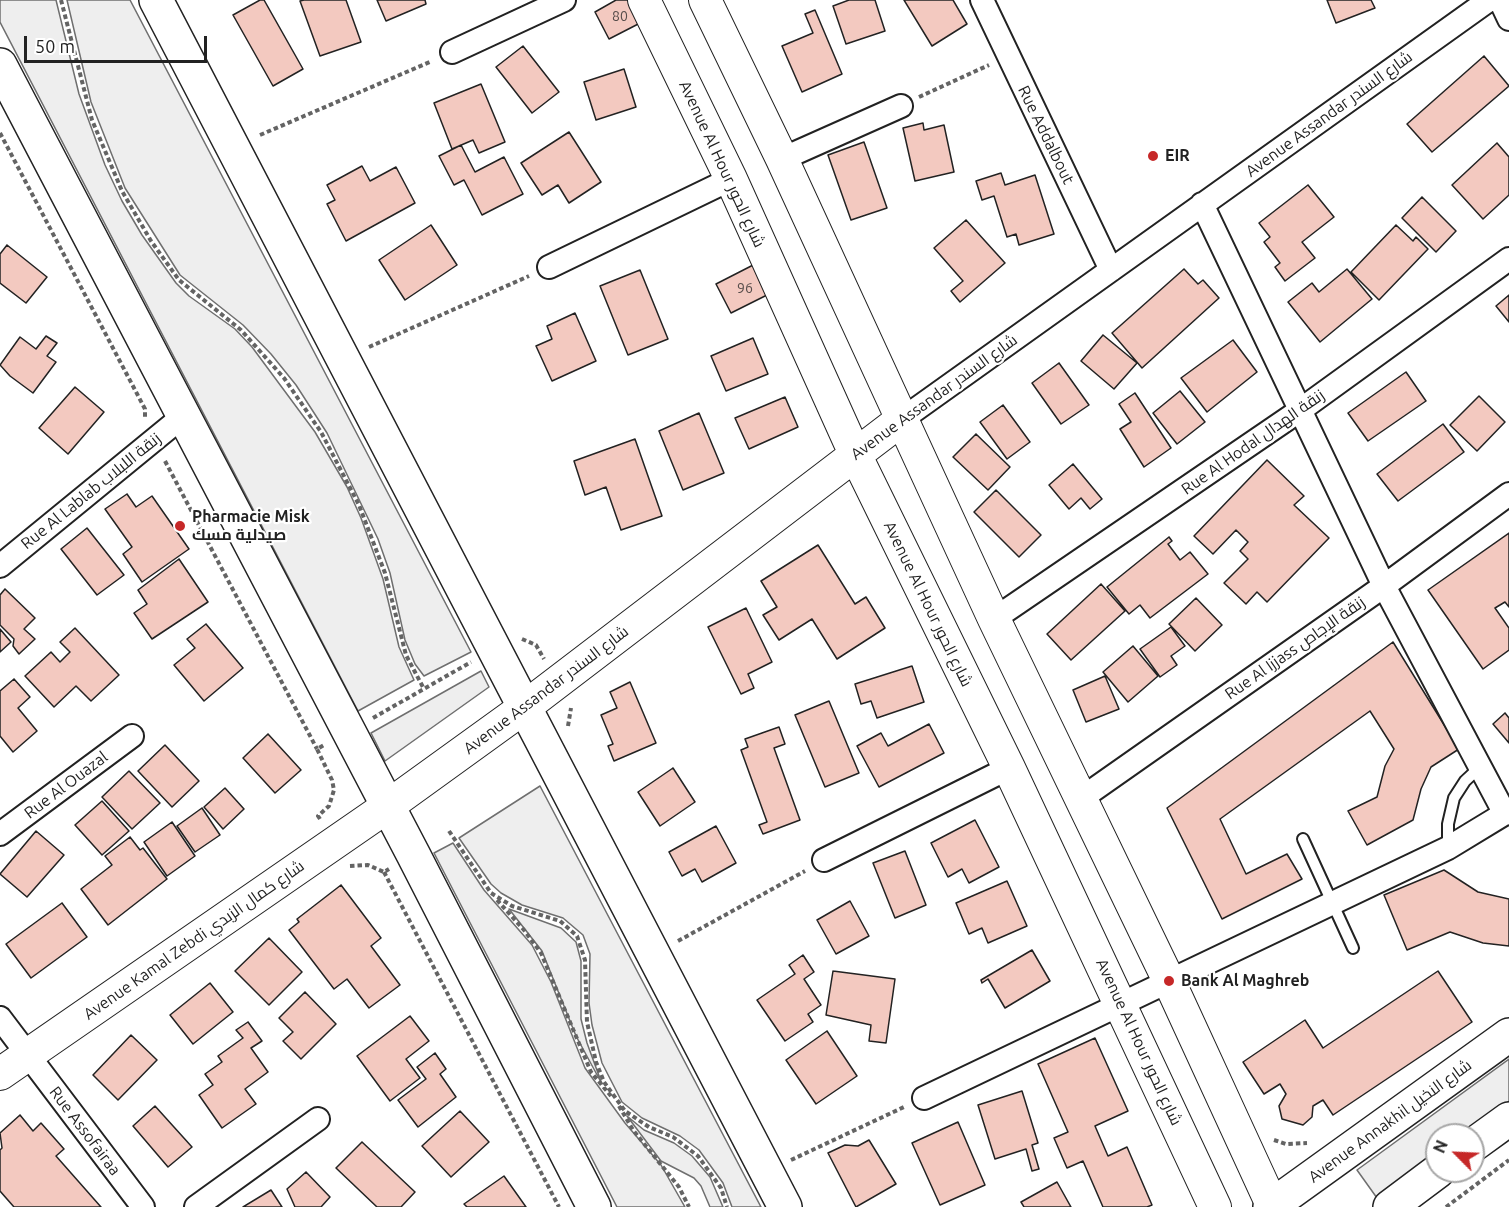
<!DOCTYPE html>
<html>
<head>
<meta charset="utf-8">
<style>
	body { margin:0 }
	#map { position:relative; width:1509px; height:1207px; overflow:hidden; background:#fff; font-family:Ubuntu,sans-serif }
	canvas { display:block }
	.north { position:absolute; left:1425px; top:1123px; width:60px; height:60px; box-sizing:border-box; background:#fff; border:2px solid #a7a7a7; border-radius:50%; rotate:294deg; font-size:16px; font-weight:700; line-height:24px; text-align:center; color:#222 }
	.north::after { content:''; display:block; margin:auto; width:21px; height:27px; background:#c62828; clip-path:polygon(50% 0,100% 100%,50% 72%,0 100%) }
	.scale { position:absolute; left:24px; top:36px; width:183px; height:27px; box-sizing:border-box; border:3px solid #222; border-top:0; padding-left:8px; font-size:18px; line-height:21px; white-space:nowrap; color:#222; -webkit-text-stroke:4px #fff; paint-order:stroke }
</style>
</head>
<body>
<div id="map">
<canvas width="1509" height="1207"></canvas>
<div class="north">N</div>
<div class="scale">50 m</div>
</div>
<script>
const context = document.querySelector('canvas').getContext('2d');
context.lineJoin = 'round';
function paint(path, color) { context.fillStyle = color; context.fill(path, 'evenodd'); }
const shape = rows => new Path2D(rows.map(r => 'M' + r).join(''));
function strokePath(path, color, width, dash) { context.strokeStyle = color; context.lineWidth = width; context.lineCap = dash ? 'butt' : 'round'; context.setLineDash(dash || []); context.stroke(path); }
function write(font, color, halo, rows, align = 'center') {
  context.font = font + ' Ubuntu,Cairo,sans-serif'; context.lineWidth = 4.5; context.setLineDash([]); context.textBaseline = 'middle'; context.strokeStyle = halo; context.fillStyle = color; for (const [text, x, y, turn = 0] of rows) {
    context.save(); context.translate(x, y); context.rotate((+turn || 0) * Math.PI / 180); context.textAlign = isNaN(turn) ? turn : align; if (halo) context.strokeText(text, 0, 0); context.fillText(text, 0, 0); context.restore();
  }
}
const green = shape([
	[0,0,56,0,79,94,105,165,122,201,142,235,176,283,189,296,235,329,252,347,315,432,347,487,361,518,383,579,399,647,414,680,358,711,0,22,0,0],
	[67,0,130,0,471,652,424,676,415,664,405,640,390,573,378,539,327,433,296,385,271,354,243,325,180,275,125,188,91,102,67,0],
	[481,671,489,687,385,761,371,733,481,671],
	[540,786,761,1207,732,1207,723,1183,699,1150,680,1136,642,1118,622,1102,602,1063,592,1025,589,1003,590,954,583,935,563,918,522,905,501,893,491,884,459,838,540,786],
	[453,843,484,890,532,945,551,982,585,1068,625,1123,661,1165,685,1207,617,1207,434,853,453,843],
	[509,909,561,928,576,942,581,961,581,1019,587,1043,602,1084,576,1036,542,951,509,909],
	[1509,1059,1509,1101,1463,1135,1437,1135,1437,1154,1377,1198,1357,1170,1509,1059],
	[627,1116,644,1130,674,1143,692,1156,710,1177,723,1207,710,1207,701,1186,694,1178,661,1161,627,1116]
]);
const building = shape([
	[260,0,264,0,303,69,273,86,233,15,260,0],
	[304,0,346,0,361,42,320,56,300,1,304,0],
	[377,0,425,0,426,4,386,21,377,0],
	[616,0,635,0,646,20,609,39,595,12,616,0],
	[849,0,875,0,885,31,846,44,833,6,849,0],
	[904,0,953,0,967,24,932,46,904,0],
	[1327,0,1371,0,1375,8,1336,23,1327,0],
	[815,10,842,74,802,92,782,46,813,33,805,14,815,10],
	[523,46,559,92,532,113,496,67,523,46],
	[1484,56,1509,86,1432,152,1407,124,1484,56],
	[624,69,636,107,596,120,584,82,624,69],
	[481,84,505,142,479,153,473,140,452,149,434,103,481,84],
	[923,123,924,130,944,125,954,172,915,181,903,128,923,123],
	[569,132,601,182,569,203,558,185,542,195,521,163,569,132],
	[864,142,887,208,851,220,828,155,864,142],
	[1497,143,1509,157,1509,195,1483,219,1452,185,1497,143],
	[461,145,475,172,504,157,523,194,482,215,464,180,454,185,439,156,461,145],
	[362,166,370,181,396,167,415,203,346,241,327,204,335,200,327,185,362,166],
	[1001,173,1005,185,1035,175,1054,234,1019,245,1016,234,1007,237,994,196,982,200,976,181,1001,173],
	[1308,185,1334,217,1302,242,1315,258,1285,281,1275,267,1280,263,1264,242,1270,237,1259,223,1308,185],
	[1422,197,1456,231,1436,252,1402,218,1422,197],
	[966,220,1005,263,960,302,951,291,963,281,934,248,966,220],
	[431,225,457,265,405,300,379,260,431,225],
	[1396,225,1413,241,1416,237,1428,249,1379,300,1351,272,1396,225],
	[7,245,47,277,26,303,0,283,0,254,7,245],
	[759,262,773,292,731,313,716,284,759,262],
	[1184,269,1198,284,1203,280,1219,298,1142,368,1112,333,1184,269],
	[1347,269,1372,299,1320,342,1288,302,1312,283,1319,292,1347,269],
	[640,270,668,339,628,355,600,286,640,270],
	[1509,295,1509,322,1496,306,1509,295],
	[575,313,596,361,552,381,536,346,552,339,547,326,575,313],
	[1103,335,1137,363,1114,389,1081,361,1103,335],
	[46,336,57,343,47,356,56,362,33,393,10,376,0,365,20,337,36,349,46,336],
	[753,338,768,374,726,391,711,356,753,338],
	[1233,340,1257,372,1207,412,1181,378,1233,340],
	[1059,363,1089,405,1061,424,1032,383,1059,363],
	[1406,372,1426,401,1368,441,1348,413,1406,372],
	[75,387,104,412,68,454,39,428,75,387],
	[1180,391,1205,422,1177,444,1153,413,1180,391],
	[1135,393,1171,448,1144,467,1120,429,1131,422,1119,404,1135,393],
	[1479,396,1505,422,1477,451,1450,425,1479,396],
	[785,397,798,427,749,449,735,418,785,397],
	[1003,405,1030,442,1007,459,980,422,1003,405],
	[699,413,724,473,683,490,659,431,699,413],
	[1443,424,1464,452,1398,501,1377,474,1443,424],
	[976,434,1010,467,988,490,953,457,976,434],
	[635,439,662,516,621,530,606,487,585,495,574,461,635,439],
	[1267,460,1304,496,1294,505,1329,538,1267,602,1257,592,1246,604,1224,583,1248,559,1240,551,1248,542,1236,530,1213,554,1194,536,1267,460],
	[1073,464,1102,499,1090,509,1081,498,1069,509,1049,485,1073,464],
	[996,490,1041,535,1019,557,974,512,996,490],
	[127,494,136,507,152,496,189,549,142,582,123,554,132,547,105,509,127,494],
	[87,528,124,575,97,595,61,549,87,528],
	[1509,533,1509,607,1505,602,1495,608,1509,628,1509,650,1483,669,1428,590,1509,533],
	[1169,537,1172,541,1168,544,1180,560,1190,552,1208,574,1150,618,1140,605,1129,614,1107,587,1169,537],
	[818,545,855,604,866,597,885,628,837,659,812,619,779,640,763,615,777,607,761,581,818,545],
	[179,559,208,602,152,639,134,613,147,604,138,590,179,559],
	[1101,584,1125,611,1071,660,1047,634,1101,584],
	[5,589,35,618,24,629,35,639,19,654,13,646,14,639,0,625,0,595,5,589],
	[1196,598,1222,625,1195,651,1169,624,1196,598],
	[746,608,772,662,748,674,754,688,741,694,708,627,746,608],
	[206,624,243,668,204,701,174,665,195,648,187,639,206,624],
	[1171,627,1185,646,1171,656,1177,665,1160,677,1140,649,1171,627],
	[75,628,119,675,91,701,76,686,54,707,25,676,51,652,60,662,70,652,60,642,75,628],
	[0,629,11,642,0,652,0,629],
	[1393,642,1459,749,1431,767,1421,789,1413,820,1367,845,1348,811,1377,797,1385,766,1394,749,1370,711,1220,819,1246,874,1287,854,1302,879,1222,919,1167,808,1393,642],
	[1133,646,1158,676,1128,702,1103,672,1133,646],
	[912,666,924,702,877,718,871,701,861,704,855,684,912,666],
	[1105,676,1119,709,1086,722,1073,690,1105,676],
	[14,679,30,697,18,708,37,731,13,752,0,736,0,691,14,679],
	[630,682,656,743,614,761,608,746,613,744,601,715,617,708,610,692,630,682],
	[829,701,859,773,825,787,795,715,829,701],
	[1505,713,1509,718,1509,743,1493,724,1505,713],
	[929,724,944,753,879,787,857,746,881,733,888,746,929,724],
	[779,727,785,744,774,748,800,820,763,834,759,825,767,822,741,750,748,747,745,739,779,727],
	[268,734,301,770,275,793,243,758,268,734],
	[165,745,199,781,172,807,138,771,165,745],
	[673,768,695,802,660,826,638,792,673,768],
	[129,771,160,803,132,829,102,797,129,771],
	[225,788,244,809,223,829,204,807,225,788],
	[102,801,129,831,102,855,75,825,102,801],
	[202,808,220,835,195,852,177,826,202,808],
	[975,820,999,867,969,883,962,869,948,877,931,843,975,820],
	[172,822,195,856,167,876,144,842,172,822],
	[716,826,736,863,702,882,695,869,682,876,669,852,716,826],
	[36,831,64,855,27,897,0,874,36,831],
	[130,837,140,850,143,848,167,879,108,925,81,889,112,865,105,856,130,837],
	[905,851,926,905,895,918,873,863,905,851],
	[1444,870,1478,892,1509,899,1509,946,1483,943,1450,932,1407,950,1384,895,1444,870],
	[1007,881,1027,926,988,943,982,928,969,934,956,903,1007,881],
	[341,885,381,938,371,946,400,985,369,1008,347,979,334,989,289,930,299,922,297,919,341,885],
	[850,901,869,936,836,954,817,920,850,901],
	[62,903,87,937,31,978,6,944,62,903],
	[269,938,302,972,269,1005,235,971,269,938],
	[1032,950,1050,981,1005,1008,988,979,982,983,981,980,1032,950],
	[803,955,814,972,804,979,821,1005,808,1014,813,1022,785,1041,757,1000,795,974,789,965,803,955],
	[833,971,895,979,886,1043,869,1041,871,1025,826,1015,833,971],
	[1438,971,1472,1022,1333,1115,1323,1100,1313,1106,1312,1117,1303,1125,1282,1119,1279,1106,1286,1094,1280,1084,1264,1094,1243,1062,1305,1020,1323,1048,1438,971],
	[210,983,233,1012,193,1044,170,1015,210,983],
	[305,992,336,1024,301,1059,283,1041,293,1032,279,1018,305,992],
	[410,1016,429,1041,406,1059,420,1078,390,1101,357,1056,410,1016],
	[248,1022,262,1041,251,1048,268,1072,245,1089,256,1104,222,1128,199,1095,213,1085,205,1074,222,1062,218,1056,243,1038,236,1030,248,1022],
	[827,1031,857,1076,816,1104,786,1060,827,1031],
	[131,1035,157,1060,118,1100,93,1075,131,1035],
	[1095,1038,1128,1111,1095,1126,1108,1156,1127,1147,1152,1205,1147,1207,1103,1207,1083,1161,1067,1168,1054,1138,1068,1132,1038,1064,1095,1038],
	[435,1053,446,1069,440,1074,456,1097,418,1127,398,1100,426,1079,417,1067,435,1053],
	[1022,1091,1038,1143,1032,1145,1039,1169,1032,1171,1026,1149,995,1159,978,1105,1022,1091],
	[155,1106,192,1147,168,1167,133,1126,155,1106],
	[460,1111,489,1142,451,1177,422,1146,460,1111],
	[20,1115,33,1131,41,1123,64,1149,56,1156,101,1207,14,1207,0,1191,0,1150,2,1148,0,1133,20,1115],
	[958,1122,985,1185,940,1205,912,1143,958,1122],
	[869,1140,896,1184,856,1207,828,1153,845,1145,858,1146,869,1140],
	[362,1142,415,1192,401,1207,377,1207,336,1168,362,1142],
	[306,1172,330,1197,321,1207,295,1207,287,1189,306,1172],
	[504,1176,526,1207,467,1207,464,1204,504,1176],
	[1057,1182,1071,1207,1024,1207,1021,1202,1057,1182],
	[271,1190,282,1207,243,1207,271,1190]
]);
const path = shape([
	[61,0,92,120,122,191,151,241,179,280,241,330,284,378,321,432,359,505,385,573,406,655,424,689],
	[919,97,989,65],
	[0,133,145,409,145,417],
	[260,135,432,61],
	[369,347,529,276],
	[165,461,317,749],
	[522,639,536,645,544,659],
	[373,718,471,662],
	[568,726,571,708],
	[320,819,318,816,329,806,334,790,332,780,317,749,324,745],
	[449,831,491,893,512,906,560,921,577,936,585,960,587,1022,596,1062,604,1082,625,1111,649,1127,673,1137,698,1156,721,1188,727,1207],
	[350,866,368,865,384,872,389,869],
	[384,872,559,1207],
	[497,900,524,930,541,953,591,1072,611,1096],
	[678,941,805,871],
	[619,1106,633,1130,679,1187,689,1207],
	[1274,1140,1286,1144,1307,1143],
	[791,1160,904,1107],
	[1446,1207,1509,1160]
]);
const lane = shape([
	[1303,839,1353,948],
	[1448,848,1448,824,1454,798,1465,781,1480,767]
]);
const street = shape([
	[982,0,1111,270],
	[1500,0,1509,19],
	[452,52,564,0],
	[782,159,901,106],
	[1202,204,1384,586,1505,814],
	[549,267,731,179],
	[901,420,1489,0],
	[0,566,182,417],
	[994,619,1299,411,1509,259],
	[1079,800,1384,586,1509,494],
	[0,834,132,736],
	[824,860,1009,768],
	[0,1018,143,1207],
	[924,1098,1448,848,1509,811],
	[196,1207,318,1119]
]);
const secondary = shape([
	[644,0,731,179,855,454,1009,768,1215,1207],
	[705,0,782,159,994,619,1169,981,1273,1207],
	[0,1074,388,806,525,707,901,420]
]);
const primary = shape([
	[156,0,785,1207],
	[0,65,413,854,594,1207],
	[1473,1145,1509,1119],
	[1270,1207,1509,1035],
	[1390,1207,1438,1171]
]);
const markers = [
	[1153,156,6,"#c62828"],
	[180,526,6,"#c62828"],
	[1169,981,6,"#c62828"]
];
const numberNames = [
	["80",620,16],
	["96",745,288]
];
const streetNames = [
	["Avenue Assandar شارع السندر",1329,114,-36],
	["Rue Addalbout",1046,135,64],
	["Avenue Al Hour شارع الحور",722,164,65],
	["Avenue Assandar شارع السندر",934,397,-36],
	["Rue Al Hodal زنقة الهدال",1253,442,-35],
	["Rue Al Lablab زنقة اللبلاب",91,491,-39],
	["Avenue Al Hour شارع الحور",928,604,64],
	["Rue Al Ijjass زنقة الإجاص",1295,648,-35],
	["Avenue Assandar شارع السندر",546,690,-37],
	["Rue Al Ouazal",66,785,-37],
	["Avenue Kamal Zebdi شارع كمال الزبدي",194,940,-35],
	["Avenue Al Hour شارع الحور",1139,1042,65],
	["Avenue Annakhil شارع النخيل",1390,1121,-36],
	["Rue Assofairaa",85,1131,53]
];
const poiNames = [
	["EIR",1165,156],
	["Pharmacie Misk",192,517],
	["صيدلية مسك",192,535],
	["Bank Al Maghreb",1181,981]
];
paint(green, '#eee');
strokePath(green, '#6f6f6f', 1.5);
paint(building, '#f3c9c0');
strokePath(building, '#222', 1.5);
strokePath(lane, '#222', 14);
strokePath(street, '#222', 26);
strokePath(secondary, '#222', 34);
strokePath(primary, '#222', 36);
strokePath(path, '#646464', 4, [4.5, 3]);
strokePath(lane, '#fff', 10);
strokePath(street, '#fff', 22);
strokePath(secondary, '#fff', 32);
strokePath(primary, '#fff', 33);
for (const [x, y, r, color] of markers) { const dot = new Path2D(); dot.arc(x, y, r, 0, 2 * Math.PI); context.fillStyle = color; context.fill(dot); strokePath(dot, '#fff', 2); }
write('14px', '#564c4a', null, numberNames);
write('16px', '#222', '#fff', streetNames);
write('bold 16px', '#222', '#fff', poiNames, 'left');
</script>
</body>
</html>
